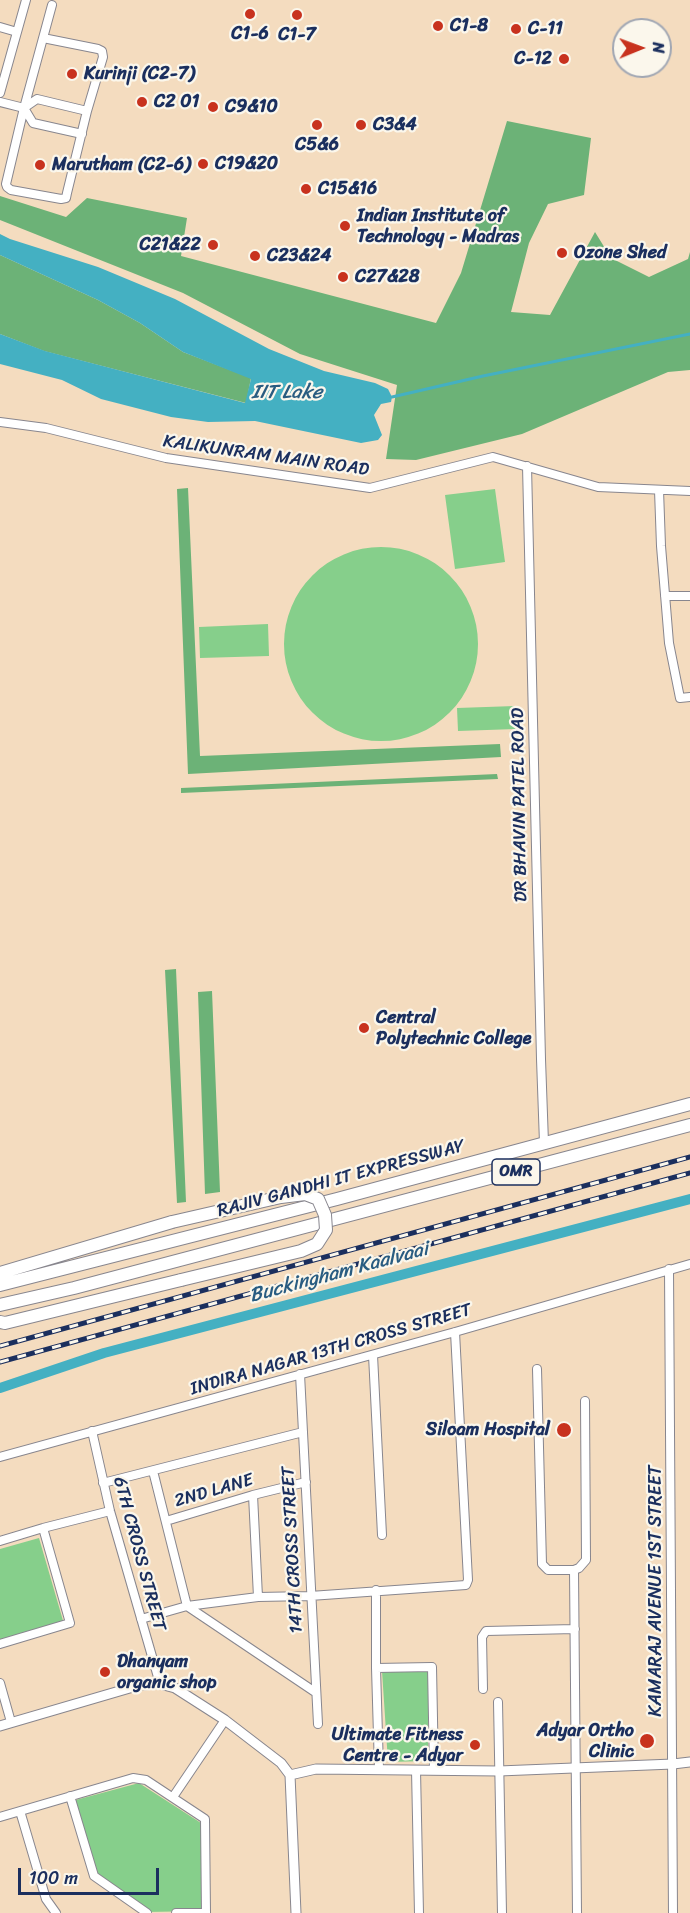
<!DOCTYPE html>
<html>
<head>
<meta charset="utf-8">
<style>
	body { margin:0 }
	#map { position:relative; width:690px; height:1913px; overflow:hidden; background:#f4dcbf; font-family:Sriracha,sans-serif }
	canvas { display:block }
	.north { position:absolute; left:612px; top:18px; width:60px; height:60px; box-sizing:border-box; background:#fbf7ec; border:2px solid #a1a7b3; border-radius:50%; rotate:89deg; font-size:16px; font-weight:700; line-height:24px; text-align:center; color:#1b2f5e }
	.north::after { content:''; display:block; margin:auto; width:21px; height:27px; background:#c8321e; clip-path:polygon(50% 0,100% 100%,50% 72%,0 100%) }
	.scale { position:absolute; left:18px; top:1868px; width:141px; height:27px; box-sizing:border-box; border:3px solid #1b2f5e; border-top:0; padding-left:8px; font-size:18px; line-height:21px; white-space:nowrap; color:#1b2f5e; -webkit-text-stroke:4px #fbf7ec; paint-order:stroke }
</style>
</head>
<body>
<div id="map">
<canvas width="690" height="1913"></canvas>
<div class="north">N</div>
<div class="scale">100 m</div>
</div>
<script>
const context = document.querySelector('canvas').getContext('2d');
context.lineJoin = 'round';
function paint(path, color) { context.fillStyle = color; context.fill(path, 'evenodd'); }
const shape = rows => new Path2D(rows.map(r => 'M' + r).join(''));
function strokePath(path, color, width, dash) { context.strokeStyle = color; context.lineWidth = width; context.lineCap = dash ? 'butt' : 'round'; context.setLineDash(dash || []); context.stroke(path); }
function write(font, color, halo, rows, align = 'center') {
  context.font = font + ' Sriracha,sans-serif'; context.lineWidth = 4.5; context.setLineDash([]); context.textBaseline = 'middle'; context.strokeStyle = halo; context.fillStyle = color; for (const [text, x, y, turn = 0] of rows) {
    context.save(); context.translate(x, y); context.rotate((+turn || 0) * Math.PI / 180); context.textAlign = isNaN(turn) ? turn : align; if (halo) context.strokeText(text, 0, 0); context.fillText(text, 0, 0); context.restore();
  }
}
const green = shape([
	[495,489,505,562,455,569,445,495],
	'284 644a97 97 0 1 1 194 0a97 97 0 1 1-194 0Z',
	[268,624,269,656,200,658,199,627],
	[515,706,516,729,458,731,457,708],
	[39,1538,64,1624,0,1642,0,1549],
	[428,1670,428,1761,388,1762,382,1671],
	[139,1783,201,1823,205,1911,146,1912,95,1875,72,1801]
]);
const forest = shape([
	[507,121,591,138,584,195,548,204,529,243,511,312,550,315,595,232,611,258,649,277,688,259,690,252,690,370,668,372,522,434,416,460,386,459,397,385,300,354,183,293,0,220,0,196,66,217,87,198,187,218,181,256,436,323,461,273],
	[0,255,98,300,140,323,183,352,251,378,246,403,44,351,0,334],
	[188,488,200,756,500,744,501,757,188,774,177,489],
	[497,774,498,779,181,793,181,788],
	[176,969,186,1202,177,1203,165,970],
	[212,991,220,1192,205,1194,198,992]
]);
const water = shape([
	[0,234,10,239,98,267,175,299,269,349,324,371,375,383,388,389,392,397,391,402,381,404,374,415,382,435,378,440,361,443,255,421,208,422,171,417,101,399,62,380,0,364,0,334,45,351,245,403,251,379,183,352,140,323,98,300,0,255]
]);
const stream = shape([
	[392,397,483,376,690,334]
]);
const canal = shape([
	[0,1388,104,1353,690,1199]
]);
const minor = shape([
	[0,27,17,32],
	[43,38,98,49,102,51,103,57,87,111,67,193,66,198,61,199,11,190,7,187,6,184,24,108,52,5],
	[0,93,26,0],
	[0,102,24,108,33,123,82,134],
	[24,108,37,99,87,111],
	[0,422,46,428,166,458,370,488,493,457,598,487,690,491],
	[527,466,541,1059,544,1143],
	[659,490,661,546,669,643,680,698,690,697],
	[665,596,690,596],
	[669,1269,673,1913],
	[373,1355,382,1535],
	[537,1369,542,1564,548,1570,574,1570,579,1568,586,1560,585,1401],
	[300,1374,318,1724],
	[92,1431,110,1511,160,1684],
	[0,1457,455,1332,690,1264],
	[153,1471,187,1606,315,1692],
	[103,1483,303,1432],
	[253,1495,258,1597],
	[166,1521,253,1495,306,1482],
	[0,1541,43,1528,110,1511],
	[574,1570,577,1913],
	[376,1590,376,1668,379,1769],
	[141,1619,187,1606,258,1597,310,1596,466,1585,468,1580,455,1332],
	[0,1644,70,1623,43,1528],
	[376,1668,432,1667,434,1770],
	[0,1683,11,1722],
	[483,1689,482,1637,486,1631,575,1629],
	[498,1702,502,1913],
	[416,1770,419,1913],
	[70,1796,94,1876,147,1913],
	[173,1797,225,1720],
	[20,1811,46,1899,56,1913],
	[0,1817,133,1778,146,1780,205,1819,206,1913],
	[176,1913,206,1913]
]);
const tertiary = shape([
	[0,1726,140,1685,160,1684,175,1688,225,1720,281,1763,290,1775,296,1913],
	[290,1775,316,1769,499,1771,673,1764,690,1762]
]);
const primary = shape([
	[0,1273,172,1222],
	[0,1285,337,1199,690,1104],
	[0,1305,74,1288,690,1125],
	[0,1322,5,1323,181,1280]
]);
const rail = shape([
	[0,1346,690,1157],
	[0,1362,690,1173]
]);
const primaryBridge = shape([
	[172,1222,281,1197,305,1194,318,1199,325,1215,326,1230,317,1244,301,1251,181,1280]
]);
const markers = [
	[250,14,6,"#c8321e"],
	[297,15,6,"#c8321e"],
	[438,26,6,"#c8321e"],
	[516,29,6,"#c8321e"],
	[564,59,6,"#c8321e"],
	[72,74,6,"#c8321e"],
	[142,102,6,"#c8321e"],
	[213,107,6,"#c8321e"],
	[317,125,6,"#c8321e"],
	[361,125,6,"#c8321e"],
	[203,164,6,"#c8321e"],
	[40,165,6,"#c8321e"],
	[306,189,6,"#c8321e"],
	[345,226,6,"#c8321e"],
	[213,245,6,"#c8321e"],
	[562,253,6,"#c8321e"],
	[255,256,6,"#c8321e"],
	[343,277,6,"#c8321e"],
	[364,1028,6,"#c8321e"],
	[564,1430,8,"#c8321e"],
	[105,1672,6,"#c8321e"],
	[647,1741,8,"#c8321e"],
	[475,1745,6,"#c8321e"]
];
const shields = [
	[516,1172,48]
];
const shieldNames = [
	["OMR",516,1172]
];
const poiNames = [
	["C1-8",450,26],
	["C-11",528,29],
	["C1-6",250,34,"center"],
	["C1-7",297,35,"center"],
	["C-12",552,59,"right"],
	["Kurinji (C2-7)",84,74],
	["C2 01",154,102],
	["C9&10",225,107],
	["C3&4",373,125],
	["C5&6",317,145,"center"],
	["C19&20",215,164],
	["Marutham (C2-6)",52,165],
	["C15&16",318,189],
	["Indian Institute of",357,216],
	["Technology - Madras",357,237],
	["C21&22",201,245,"right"],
	["Ozone Shed",574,253],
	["C23&24",267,256],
	["C27&28",355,277],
	["Central",376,1018],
	["Polytechnic College",376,1039],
	["Siloam Hospital",550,1430,"right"],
	["Dhanyam",117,1662],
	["organic shop",117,1683],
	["Adyar Ortho",634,1731,"right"],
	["Clinic",634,1752,"right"],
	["Ultimate Fitness",463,1735,"right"],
	["Centre - Adyar",463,1756,"right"]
];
const streetNames = [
	["KALIKUNRAM MAIN ROAD",266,456,8],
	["DR BHAVIN PATEL ROAD",520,805,-91],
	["RAJIV GANDHI IT EXPRESSWAY",341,1179,-15],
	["INDIRA NAGAR 13TH CROSS STREET",331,1350,-16],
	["2ND LANE",214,1491,-16],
	["14TH CROSS STREET",293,1550,-93],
	["6TH CROSS STREET",139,1554,75],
	["KAMARAJ AVENUE 1ST STREET",656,1591,-90]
];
const waterNames = [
	["IIT Lake",287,393],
	["Buckingham Kaalvaai",339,1273,-15]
];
paint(green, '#86cf8b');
paint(forest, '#6cb277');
paint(water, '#44b0c2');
strokePath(stream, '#44b0c2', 3);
strokePath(canal, '#44b0c2', 10);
strokePath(minor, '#88868e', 10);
strokePath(tertiary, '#88868e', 11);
strokePath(primary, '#88868e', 14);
strokePath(minor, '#fff', 8);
strokePath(tertiary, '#fff', 9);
strokePath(primary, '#fff', 12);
strokePath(rail, '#1b2f5e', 5);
strokePath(rail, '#fbf7ec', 3, [9]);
strokePath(primaryBridge, '#88868e', 14, []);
strokePath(primaryBridge, '#fff', 12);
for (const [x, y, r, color] of markers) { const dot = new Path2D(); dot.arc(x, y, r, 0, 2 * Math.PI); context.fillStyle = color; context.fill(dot); strokePath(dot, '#fbf7ec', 2); }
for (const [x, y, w] of shields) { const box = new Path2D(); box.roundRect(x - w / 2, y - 13, w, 26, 4.5); context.fillStyle = '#fbf7ec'; context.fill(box); strokePath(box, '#1b2f5e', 1.5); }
write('bold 16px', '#1b2f5e', null, shieldNames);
write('bold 18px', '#1b2f5e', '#fbf7ec', poiNames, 'left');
write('18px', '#1b2f5e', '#fbf7ec', streetNames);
write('italic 20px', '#295c81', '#fbf7ec', waterNames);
</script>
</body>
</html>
